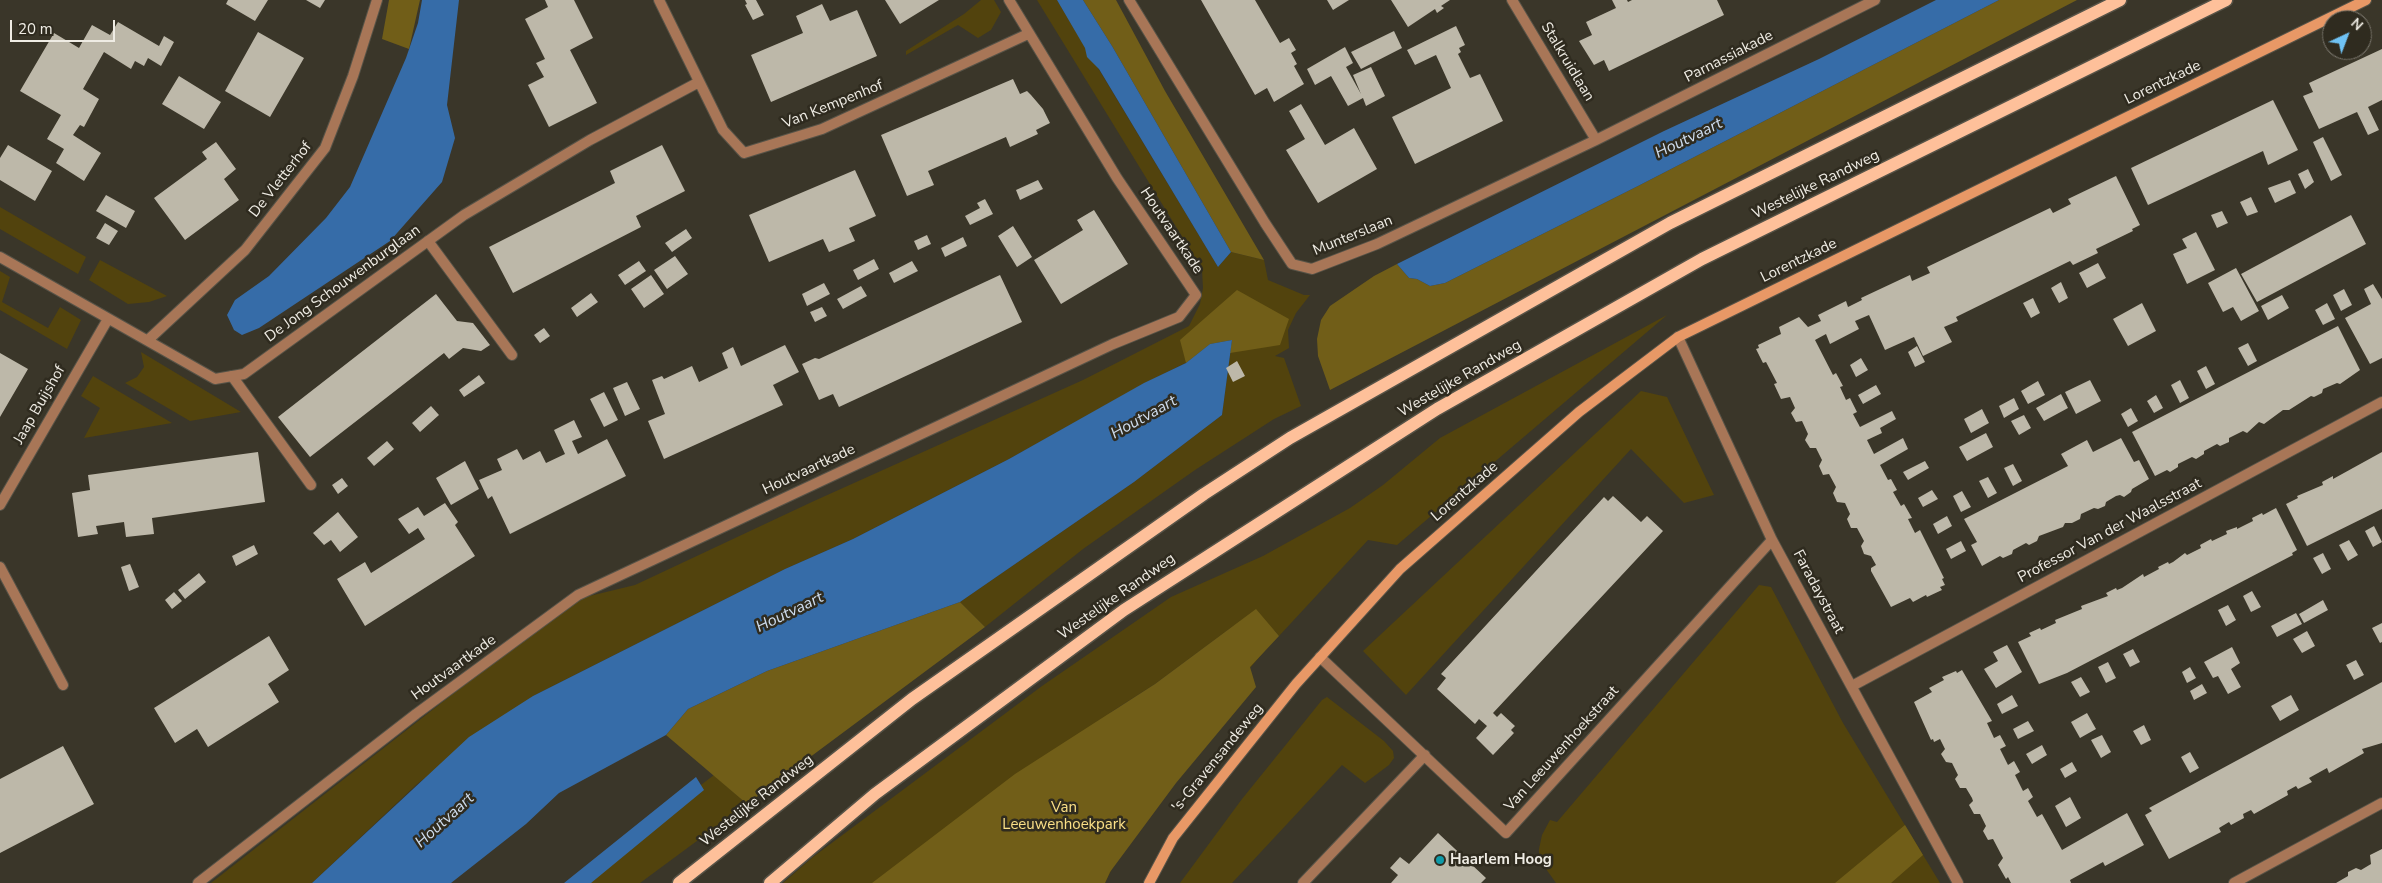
<!DOCTYPE html>
<html>
<head>
<meta charset="utf-8">
<style>
	body { margin:0 }
	#map { position:relative; width:2382px; height:883px; overflow:hidden; background:#3a3629; font-family:"Nunito Sans",sans-serif }
	canvas { display:block }
	.north { position:absolute; left:2322px; top:10px; width:50px; height:50px; box-sizing:border-box; background:#2f2b1f; border:1px solid #7c786e; border-radius:50%; rotate:43deg; font-size:14px; font-weight:700; line-height:20px; text-align:center; color:#efece4 }
	.north::after { content:''; display:block; margin:auto; width:18px; height:22px; background:#6fc2f4; clip-path:polygon(50% 0,100% 100%,50% 72%,0 100%) }
	.scale { position:absolute; left:10px; top:20px; width:105px; height:22px; box-sizing:border-box; border:2px solid #efece4; border-top:0; padding-left:6px; font-size:15px; line-height:18px; white-space:nowrap; color:#efece4; -webkit-text-stroke:4px #2f2b1f; paint-order:stroke }
</style>
</head>
<body>
<div id="map">
<canvas width="2382" height="883"></canvas>
<div class="north">N</div>
<div class="scale">20 m</div>
</div>
<script>
const context = document.querySelector('canvas').getContext('2d');
context.lineJoin = 'round';
function paint(path, color) { context.fillStyle = color; context.fill(path, 'evenodd'); }
const shape = rows => new Path2D(rows.map(r => 'M' + r).join(''));
function strokePath(path, color, width, dash) { context.strokeStyle = color; context.lineWidth = width; context.lineCap = dash ? 'butt' : 'round'; context.setLineDash(dash || []); context.stroke(path); }
function write(font, color, halo, rows, align = 'center') {
  context.font = font + ' "Nunito Sans",sans-serif'; context.lineWidth = 5; context.setLineDash([]); context.textBaseline = 'middle'; context.strokeStyle = halo; context.fillStyle = color; for (const [text, x, y, turn = 0] of rows) {
    context.save(); context.translate(x, y); context.rotate((+turn || 0) * Math.PI / 180); context.textAlign = isNaN(turn) ? turn : align; if (halo) context.strokeText(text, 0, 0); context.fillText(text, 0, 0); context.restore();
  }
}
const green = shape([
	[981,0,994,0,1001,12,991,30,978,38,958,25,906,55,906,51,964,14],
	[1037,0,1057,0,1218,267,1231,252,1264,260,1268,280,1304,295,1310,295,1296,313,1288,330,1289,348,1275,356,1284,358,1301,406,1274,419,1195,470,1083,549,985,627,960,602,1134,482,1222,415,1232,340,1149,381,1009,459,853,539,785,569,533,696,417,784,312,883,211,883,573,600,635,585,814,501,1083,380,1189,326,1200,304,1203,288,1202,269],
	[0,207,86,257,78,274,0,229],
	[100,260,167,296,149,302,128,304,89,280],
	[0,271,10,277,2,302,48,328,60,307,81,320,67,349,0,310],
	[1667,315,1397,545,1368,540,1279,636,1274,630,1277,636,1250,668,1138,816,1105,883,783,883,813,857,1042,686,1171,597,1263,556,1350,508,1383,485,1440,438],
	[1236,624,1166,682,1108,714,1155,684],
	[141,352,241,412,190,421,125,383,137,377,144,367],
	[93,376,172,423,84,438,100,408,81,396],
	[1641,391,1667,397,1714,495,1684,503,1631,449,1406,695,1363,651],
	[1759,585,1771,587,1843,723,1940,883,1556,883,1539,859,1539,849,1542,835,1550,820,1557,822],
	[1327,697,1384,741,1393,751,1394,758,1389,765,1365,783,1342,765,1232,883,1180,883,1242,799,1322,700],
	[714,775,747,804,640,883,572,883]
]);
const forest = shape([
	[389,0,420,0,409,49,382,39],
	[1083,0,1116,0,1165,91,1264,260,1231,252,1112,46],
	[1999,0,2077,0,1330,390,1318,356,1317,339,1321,320,1330,306,1374,276,1397,264,1409,278,1417,279,1430,286,1445,283,1638,186],
	[1237,290,1289,319,1280,345,1230,353,1232,340,1210,344,1186,363,1180,340],
	[960,602,985,627,747,804,666,735,688,709,767,671],
	[1256,609,1279,636,1250,667,1256,687,1176,783,1110,872,1105,883,872,883,1015,774,1155,684],
	[1905,825,1923,855,1891,883,1835,883]
]);
const water = shape([
	[422,0,459,0,447,105,455,138,442,182,390,241,259,328,242,335,234,330,227,315,235,300,269,276,326,218,350,187,406,58,418,23],
	[1057,0,1083,0,1112,46,1231,252,1218,267,1099,69,1087,57,1085,48],
	[1936,0,1999,0,1638,186,1445,283,1430,286,1417,279,1409,278,1397,264,1664,131,1819,59],
	[1232,340,1222,415,1134,482,960,602,767,671,688,709,666,735,559,793,526,824,451,883,312,883,469,737,533,696,785,569,853,539,1009,459,1144,383,1186,363,1210,344],
	[696,777,704,790,591,883,564,883]
]);
const building = shape([
	[228,0,268,0,255,21,226,4],
	[306,0,325,0,320,8],
	[545,0,574,0,593,38,570,50,597,103,549,127,528,85,544,77,536,63,545,59,525,19,548,7],
	[745,0,756,0,764,15,753,20,745,5,747,4],
	[885,0,939,0,900,24],
	[1201,0,1255,0,1280,43,1289,38,1296,50,1291,53,1297,64,1294,66,1304,84,1274,102,1267,88,1255,95],
	[1327,0,1349,0,1333,10],
	[1391,0,1450,0,1441,6,1444,8,1437,13,1435,9,1408,27],
	[1612,0,1627,0,1628,2,1632,0,1717,0,1724,15,1609,71,1604,60,1594,65,1579,41,1592,35,1586,22,1616,8],
	[822,4,830,21,857,10,877,56,771,102,751,55,803,33,796,16],
	[118,22,159,46,164,36,174,42,161,66,148,58,144,66,135,61,131,69,104,52,83,89,99,99,84,127,80,125,73,135,101,153,84,181,56,163,64,149,47,139,61,115,20,91,54,33,79,48,92,25,110,35],
	[1456,26,1465,45,1459,48,1461,52,1458,54,1470,78,1480,74,1503,121,1415,164,1392,117,1451,88,1436,55,1415,65,1407,50],
	[1394,31,1402,48,1361,69,1351,52],
	[258,32,304,58,270,117,225,91],
	[1345,47,1353,63,1346,67,1361,94,1353,75,1371,67,1385,96,1366,106,1363,98,1348,106,1331,76,1315,85,1307,69],
	[2382,49,2382,100,2368,107,2379,130,2368,135,2357,112,2319,129,2303,96,2313,92,2309,83],
	[179,76,221,102,204,129,162,104],
	[1013,79,1020,94,1027,91,1031,95,1043,109,1050,123,1036,130,1038,134,1010,147,1006,137,928,171,934,185,907,196,881,135],
	[2273,100,2298,150,2268,165,2263,151,2148,205,2131,168],
	[1301,104,1325,145,1354,128,1377,169,1318,203,1286,150,1305,139,1289,111],
	[2323,137,2342,175,2331,181,2313,142],
	[216,142,236,169,224,179,239,200,185,240,154,198,207,159,202,152],
	[8,145,52,171,35,201,0,180,0,158],
	[662,145,685,191,636,216,641,227,513,293,489,247,615,183,610,171],
	[2308,169,2314,182,2305,189,2298,174],
	[855,170,876,216,849,228,855,241,829,252,823,239,769,262,749,215],
	[2116,176,2140,225,2132,229,2133,231,2096,249,2098,253,2073,265,2070,261,1956,317,1958,321,1944,327,1952,342,1923,356,1914,337,1885,350,1869,315,1855,321,1859,329,1830,344,1826,334,1815,340,1833,375,1836,373,1843,386,1840,387,1846,400,1850,398,1857,412,1853,414,1860,427,1892,411,1896,419,1880,428,1882,433,1867,440,1874,454,1903,438,1908,449,1880,465,1888,480,1891,479,1897,490,1893,492,1901,506,1904,504,1912,518,1908,519,1915,533,1920,530,1944,578,1942,579,1945,585,1940,587,1942,590,1927,597,1926,595,1913,602,1910,598,1891,607,1871,571,1871,568,1876,565,1871,556,1864,554,1861,546,1864,541,1857,528,1851,528,1847,519,1850,514,1845,503,1837,502,1833,493,1836,487,1829,474,1823,475,1819,466,1822,460,1816,448,1810,448,1805,440,1808,434,1802,421,1796,422,1791,413,1795,408,1790,397,1781,399,1774,384,1777,383,1766,362,1763,363,1756,349,1759,348,1758,345,1781,334,1779,327,1799,317,1808,327,1821,321,1818,315,1846,301,1848,307,1862,300,1861,298,1910,275,1912,281,1930,273,1927,267,2050,208,2053,213,2071,204,2068,199],
	[1038,180,1043,189,1020,200,1016,190],
	[2290,180,2296,193,2275,203,2268,188],
	[106,195,135,211,126,228,96,211],
	[2251,197,2258,212,2247,216,2240,202],
	[985,199,993,214,970,225,965,216,980,208,977,203],
	[1094,210,1128,264,1061,304,1034,260,1083,230,1077,220],
	[2222,211,2228,223,2217,228,2211,215],
	[2351,215,2366,244,2257,302,2241,274],
	[105,223,118,231,109,245,96,238],
	[1013,226,1032,257,1017,267,998,236],
	[686,229,692,238,672,252,665,243],
	[2196,232,2215,270,2187,284,2173,254,2187,248,2182,239],
	[927,235,931,244,918,250,914,241],
	[963,237,967,246,945,257,941,248],
	[675,256,688,274,667,289,654,270],
	[874,259,879,269,858,280,853,270],
	[639,261,646,271,625,285,618,275],
	[912,261,918,271,894,283,889,273],
	[2098,263,2106,278,2087,288,2079,273],
	[2236,268,2259,311,2241,321,2233,307,2223,312,2208,283],
	[651,275,664,294,644,308,631,289],
	[1000,275,1022,322,839,407,833,394,819,400,802,364,815,358,819,359],
	[2061,282,2068,298,2059,303,2051,288],
	[824,283,830,294,807,306,802,294],
	[2373,284,2382,299,2382,358,2370,364,2345,318,2371,304,2364,289],
	[861,286,867,296,843,309,837,299],
	[2344,289,2352,305,2341,311,2333,295],
	[591,293,598,302,577,317,571,308],
	[436,294,457,321,473,323,490,345,481,351,463,348,449,359,444,353,310,457,278,417],
	[2282,295,2289,308,2268,320,2261,306],
	[2033,298,2040,313,2031,318,2023,303],
	[2142,303,2156,331,2128,346,2113,319],
	[2327,303,2335,319,2323,325,2315,310],
	[822,307,827,316,815,322,810,312],
	[2338,326,2360,370,2340,384,2337,383,2323,389,2322,393,2314,397,2311,396,2289,410,2283,410,2264,424,2259,422,2247,433,2243,431,2229,438,2229,442,2220,446,2217,444,2204,451,2204,454,2196,459,2192,457,2178,464,2178,467,2170,472,2167,470,2155,476,2132,432],
	[544,328,550,336,540,343,534,335],
	[2248,343,2257,361,2248,366,2238,348],
	[785,345,799,372,773,385,783,405,664,459,648,421,665,414,652,380,662,376,664,379,692,366,699,382,728,368,722,353,733,347,741,366],
	[1917,346,1925,362,1915,367,1908,352],
	[0,353,28,369,0,417],
	[1861,358,1868,370,1856,377,1850,365],
	[1237,361,1245,376,1233,382,1226,368],
	[2206,366,2215,384,2206,389,2197,371],
	[479,375,485,383,464,397,459,390],
	[2090,380,2101,401,2076,414,2065,392],
	[2180,380,2189,398,2180,403,2171,385],
	[2038,381,2045,395,2028,404,2021,391],
	[627,382,640,409,625,416,613,388],
	[1876,385,1881,394,1863,404,1858,395],
	[604,392,618,420,604,427,590,399],
	[2061,394,2068,408,2044,421,2036,408],
	[2156,395,2163,408,2154,413,2147,401],
	[2014,398,2019,409,2004,418,1999,406],
	[431,406,439,415,420,432,412,423],
	[2131,408,2138,421,2128,427,2121,414],
	[1982,409,1989,423,1971,433,1964,419],
	[2024,415,2031,428,2019,435,2011,421],
	[574,420,582,437,572,441,578,454,607,439,626,476,510,534,492,496,488,499,479,480,502,470,497,459,517,449,523,460,540,451,546,463,565,454,554,430],
	[1986,433,1993,447,1967,461,1959,447],
	[2121,438,2134,462,2139,460,2149,479,2132,489,2131,492,2124,497,2120,495,2116,496,2106,502,2105,506,2098,509,2094,508,2081,514,2080,519,2072,523,2065,523,2063,527,2039,536,2037,541,2029,545,2026,543,2013,550,2012,554,2003,558,2000,556,1982,566,1971,545,1977,542,1964,519,2068,466,2061,454,2087,440,2093,452],
	[387,441,394,449,374,466,367,458],
	[258,452,265,502,152,518,154,534,126,537,124,522,96,526,98,534,78,537,72,493,90,490,88,475],
	[2382,452,2382,509,2307,546,2286,504,2298,498,2297,496,2323,485,2322,482,2333,476,2333,479],
	[465,461,479,489,451,505,436,478],
	[1925,461,1929,468,1908,480,1903,472],
	[2013,464,2022,481,2013,486,2004,468],
	[1988,477,1997,493,1988,498,1979,481],
	[342,478,348,486,338,494,332,485],
	[1932,490,1938,499,1923,507,1918,498],
	[1962,491,1971,507,1961,512,1953,496],
	[1613,496,1641,522,1647,516,1663,531,1493,713,1497,717,1501,713,1515,726,1511,730,1514,733,1493,755,1476,738,1487,726,1479,719,1475,724,1437,689,1446,678,1441,674,1604,497,1608,501],
	[445,503,458,522,455,525,475,556,365,626,337,579,365,562,371,573,425,539,418,528,409,534,398,519,418,507,424,516],
	[2276,508,2297,550,2292,553,2293,555,2067,673,2039,684,2018,642,2031,636,2029,633,2040,628,2041,630,2056,623,2055,620,2082,609,2081,606,2108,596,2106,593,2116,588,2117,590,2122,588,2143,574,2144,577,2159,569,2158,567,2168,562,2169,564,2173,562,2185,553,2187,555,2201,548,2200,545,2211,539,2212,541,2227,534,2226,531,2237,527,2237,529,2253,521,2252,518,2262,513,2263,515],
	[338,512,358,537,340,552,331,540,324,545,313,533],
	[1947,516,1952,526,1938,534,1933,524],
	[2374,526,2382,542,2373,547,2365,531],
	[2349,540,2358,555,2348,561,2339,545],
	[1961,541,1966,551,1951,559,1946,549],
	[254,545,258,554,236,566,232,556],
	[2323,553,2331,569,2322,574,2313,558],
	[130,564,139,587,129,591,121,567],
	[199,573,206,582,185,599,178,590],
	[2252,591,2261,607,2251,612,2243,596],
	[174,592,182,601,172,609,165,600],
	[2323,600,2328,610,2304,623,2299,614],
	[2228,605,2236,620,2226,626,2218,610],
	[2296,613,2302,624,2277,637,2271,626],
	[2382,623,2382,642,2380,643,2372,628],
	[2307,631,2315,646,2302,653,2293,639],
	[269,636,289,670,268,684,279,702,208,747,197,729,175,743,154,708],
	[2007,645,2022,672,1996,688,1984,669,1998,661,1993,652],
	[2232,647,2240,663,2231,669,2241,687,2228,694,2218,676,2213,678,2204,662],
	[2133,649,2140,662,2130,667,2123,654],
	[2356,660,2364,675,2354,680,2346,665],
	[2108,662,2116,678,2106,683,2098,667],
	[2190,667,2196,678,2187,683,2182,672],
	[1962,670,1992,721,1987,723,1994,738,2000,735,2006,746,2000,749,2008,765,2014,761,2020,772,2015,775,2023,791,2028,788,2033,797,2028,801,2037,817,2042,814,2062,850,2127,813,2144,845,2105,866,2103,862,2070,880,2071,883,2011,883,2008,877,2006,879,1998,865,2003,858,1993,839,1988,840,1983,831,1986,826,1980,814,1974,814,1969,805,1973,801,1972,798,1966,788,1960,788,1955,779,1958,775,1952,763,1946,762,1941,754,1945,749,1940,739,1934,742,1933,739,1931,740,1914,702,1932,692,1929,688,1944,680,1942,677,1956,671,1957,673],
	[2081,677,2090,692,2080,697,2071,682],
	[2382,682,2382,743,2362,749,2364,753,2329,773,2327,768,2309,778,2312,782,2298,789,2296,786,2287,791,2288,795,2254,814,2251,810,2243,814,2244,818,2231,825,2229,822,2219,828,2221,832,2169,859,2145,815,2152,811,2149,808],
	[2202,684,2207,693,2194,700,2190,691],
	[2012,695,2018,706,2002,714,1997,704],
	[2291,695,2299,710,2280,721,2271,706],
	[2087,713,2096,729,2080,738,2071,722],
	[2028,721,2034,731,2018,739,2013,729],
	[2144,725,2151,740,2141,745,2133,731],
	[2102,735,2111,752,2101,758,2091,740],
	[2042,745,2047,755,2032,764,2026,754],
	[63,746,94,804,0,853,0,779],
	[2190,752,2199,768,2190,773,2181,757],
	[2072,762,2077,771,2065,778,2060,769],
	[2070,797,2081,818,2066,827,2055,806],
	[1438,833,1486,878,1481,883,1391,883,1398,875,1390,868,1400,857,1409,864],
	[2382,849,2382,883,2336,883,2348,876,2348,872,2356,868,2361,870,2371,864,2370,855]
]);
const lane = shape([
	[428,241,512,355],
	[232,376,311,485]
]);
const street = shape([
	[659,0,723,130,744,153,822,129,1028,34],
	[1129,0,1265,223,1292,264,1312,269,1377,244,1596,140,1875,0],
	[1512,0,1596,140],
	[0,257,215,379,244,374,464,215,590,140,699,82],
	[1678,337,1772,540,1958,883],
	[148,340,245,250,325,148,353,76,377,0],
	[0,505,108,319],
	[0,567,63,685],
	[1320,657,1506,833,1772,540],
	[1852,686,2382,402],
	[198,883,416,714,578,595,1113,344,1179,317,1196,295,1117,178,1009,0],
	[1303,883,1425,755],
	[2234,883,2382,803]
]);
const secondary = shape([
	[1149,883,1173,838,1296,684,1400,569,1579,412,1678,337,2366,0]
]);
const primary = shape([
	[679,883,912,699,1204,494,1290,438,1670,223,2120,0],
	[770,883,875,794,1124,610,1437,409,1702,259,2226,0]
]);
const markers = [
	[1440,860,5,"#0f9aa8"]
];
const streetNames = [
	["Parnassiakade",1729,57,-27],
	["Stalkruidlaan",1567,62,59],
	["Lorentzkade",2163,83,-26],
	["Van Kempenhof",833,105,-22],
	["De Vletterhof",281,180,-52],
	["Westelijke Randweg",1816,185,-26],
	["Houtvaartkade",1171,231,56],
	["Munterslaan",1353,236,-22],
	["Lorentzkade",1799,261,-26],
	["De Jong Schouwenburglaan",343,284,-36],
	["Westelijke Randweg",1460,379,-30],
	["Jaap Buijshof",40,405,-60],
	["Houtvaartkade",809,470,-25],
	["Lorentzkade",1465,492,-41],
	["Professor Van der Waalsstraat",2110,531,-28],
	["Faradaystraat",1818,592,62],
	["Westelijke Randweg",1117,597,-35],
	["Houtvaartkade",454,668,-36],
	["Van Leeuwenhoekstraat",1562,749,-48],
	["'s-Gravensandeweg",1218,758,-51],
	["Westelijke Randweg",757,801,-38]
];
const parkNames = [
	["Van",1064,808],
	["Leeuwenhoekpark",1064,825]
];
const poiNames = [
	["Haarlem Hoog",1450,860]
];
const waterNames = [
	["Houtvaart",1689,139,-26],
	["Houtvaart",1144,418,-29],
	["Houtvaart",790,613,-26],
	["Houtvaart",445,821,-42]
];
paint(green, '#52430d');
paint(forest, '#715e18');
paint(water, '#366ca8');
paint(building, '#bdb8a9');
strokePath(lane, '#575347', 12);
strokePath(street, '#575347', 12);
strokePath(secondary, '#575347', 12);
strokePath(primary, '#575347', 15);
strokePath(lane, '#a87657', 10);
strokePath(street, '#a87657', 10);
strokePath(secondary, '#e89866', 10);
strokePath(primary, '#fec09a', 12);
for (const [x, y, r, color] of markers) { const dot = new Path2D(); dot.arc(x, y, r, 0, 2 * Math.PI); context.fillStyle = color; context.fill(dot); strokePath(dot, '#2f2b1f', 2); }
write('15px', '#efece4', '#2f2b1f', streetNames);
write('15px', '#fbe087', '#2f2b1f', parkNames);
write('bold 15px', '#efece4', '#2f2b1f', poiNames, 'left');
write('italic 16px', '#cedced', '#2f2b1f', waterNames);
</script>
</body>
</html>
